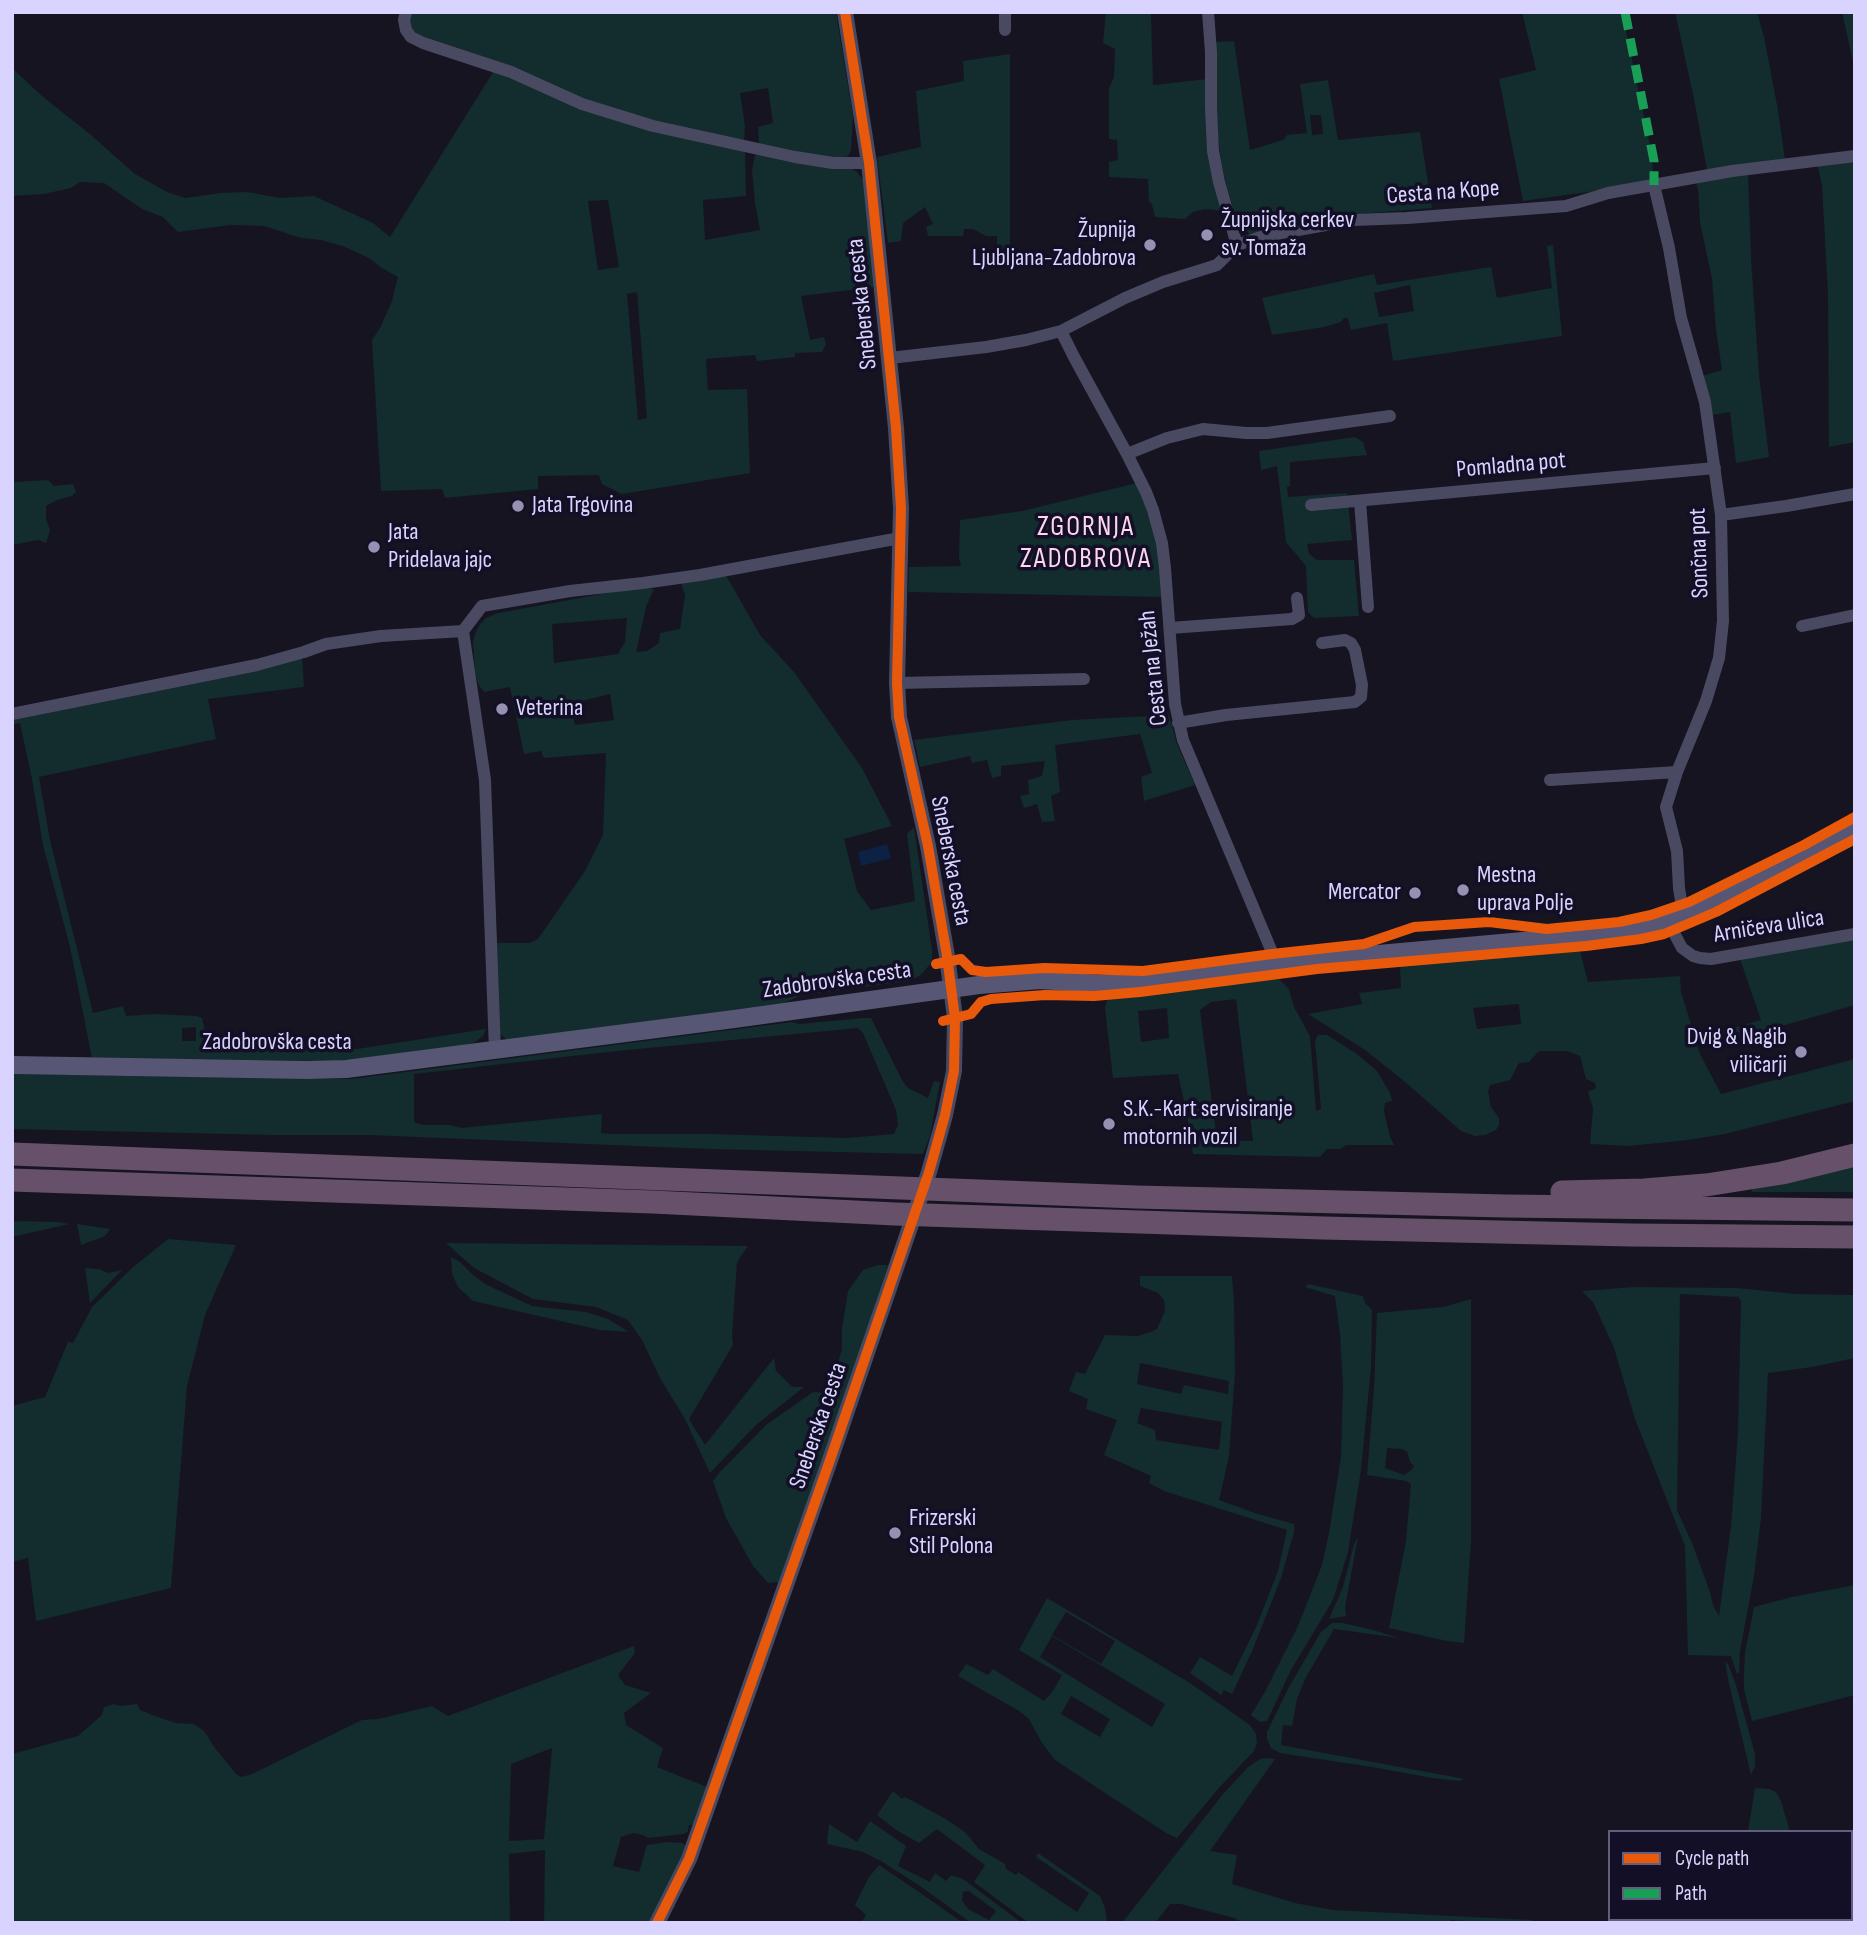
<!DOCTYPE html>
<html>
<head>
<meta charset="utf-8">
<style>
	body { margin:0 }
	#map { position:relative; width:1867px; height:1935px; overflow:hidden; background:#161421; font-family:"Sofia Sans Condensed",sans-serif }
	canvas { display:block }
	.frame { position:absolute; inset:0; border:14px solid #d9d4ff; pointer-events:none }
	.legend { position:absolute; left:1608px; top:1830px; width:245px; height:91px; box-sizing:border-box; background:#130f26; border:2px solid #625e7d; margin:0; padding:9px 12px; list-style:none; font-size:21px; color:#d9d4ff }
	.legend li { display:flex; align-items:center; gap:14px; height:35px }
	.legend b { width:35px; border:2px solid #625e7d }
</style>
</head>
<body>
<div id="map">
<canvas width="1867" height="1935"></canvas>
<div class="frame"></div>
<ul class="legend">
<li><b style="height:9px;background:#e8590c"></b>Cycle path</li>
<li><b style="height:9px;background:#1a9f57"></b>Path</li>
</ul>
</div>
<script>
const context = document.querySelector('canvas').getContext('2d');
context.lineJoin = 'round';
function paint(path, color) { context.fillStyle = color; context.fill(path, 'evenodd'); }
const shape = rows => new Path2D(rows.map(r => 'M' + r).join(''));
function strokePath(path, color, width, dash) { context.strokeStyle = color; context.lineWidth = width; context.lineCap = dash ? 'butt' : 'round'; context.setLineDash(dash || []); context.stroke(path); }
function write(font, color, halo, rows, align = 'center') {
  context.font = font + ' "Sofia Sans Condensed",sans-serif'; context.lineWidth = 7; context.setLineDash([]); context.textBaseline = 'middle'; context.strokeStyle = halo; context.fillStyle = color; for (const [text, x, y, turn = 0] of rows) {
    context.save(); context.translate(x, y); context.rotate((+turn || 0) * Math.PI / 180); context.textAlign = isNaN(turn) ? turn : align; if (halo) context.strokeText(text, 0, 0); context.fillText(text, 0, 0); context.restore();
  }
}
const green = shape([
	[409,12,836,12,853,116,851,150,848,156,837,159,759,145,758,127,773,123,768,88,740,93,745,126,744,142,633,117,423,39,411,28],
	[1106,12,1151,12,1153,85,1207,79,1227,215,1216,210,1205,209,1193,212,1185,219,1155,217,1152,205,1149,201,1148,179,1109,177,1109,162,1118,160,1117,140,1109,139,1109,88,1114,77,1115,49,1103,43],
	[1522,12,1622,12,1651,150,1653,171,1651,178,1646,181,1588,192,1523,201,1499,79,1536,70],
	[1675,12,1757,12,1764,37,1778,110,1785,160,1707,170,1694,99],
	[1842,12,1855,12,1855,81,1853,62],
	[1234,41,1250,150,1283,140,1287,135,1307,133,1300,84,1328,80,1338,140,1420,132,1432,208,1334,216,1305,220,1262,232,1250,234,1242,228,1235,214,1228,191,1221,162,1218,136,1214,42],
	[1310,115,1321,115,1323,134,1312,135],
	[1010,54,1010,269,997,267,997,236,986,236,973,229,964,229,963,236,928,236,926,227,933,224,925,207,903,223,901,241,888,243,877,157,921,147,916,91,964,81,963,61],
	[12,68,42,96,91,135,135,174,167,192,185,198,221,193,247,192,280,198,314,196,373,223,390,237,495,69,572,103,745,149,746,196,703,200,705,240,760,230,755,203,752,170,755,156,759,152,849,167,857,172,863,180,875,287,801,296,810,340,824,337,826,344,822,352,795,353,795,357,757,361,755,355,706,359,708,390,747,389,750,473,622,494,602,484,599,475,538,476,538,489,445,498,442,489,381,491,372,340,380,328,392,301,398,277,380,267,369,258,343,246,321,240,301,238,265,226,231,225,178,232,163,217,142,209,104,183,80,182,71,188,44,194,12,196],
	[608,200,619,267,598,270,588,201],
	[637,292,647,418,638,420,627,294],
	[1855,160,1855,442,1829,447,1828,295,1822,185,1817,163],
	[1748,171,1751,258,1759,375,1769,457,1736,463,1730,412,1713,415,1702,376,1722,370,1716,330,1712,279,1700,222,1698,189,1695,180],
	[1553,245,1562,336,1393,361,1387,323,1351,330,1348,318,1344,318,1341,322,1324,327,1272,335,1262,298,1374,274,1377,285,1491,267,1497,298,1552,288,1547,246],
	[1410,285,1414,311,1379,317,1374,293],
	[1355,437,1363,442,1367,455,1290,462,1290,486,1287,487,1288,497,1347,493,1352,540,1307,544,1309,554,1317,560,1354,560,1359,616,1314,618,1308,612,1306,566,1286,542,1277,466,1261,470,1259,451],
	[12,474,15,482,48,480,54,486,73,484,76,492,72,496,57,500,46,506,46,519,50,530,46,543,38,540,12,545],
	[1137,483,1155,533,1164,597,908,592,909,567,961,566,959,558,960,520,1022,511],
	[723,576,727,577,760,635,794,672,862,768,892,826,844,839,857,891,871,910,915,901,907,834,914,827,932,950,932,962,920,976,908,981,802,995,784,1003,511,1041,507,1040,500,1034,496,973,497,943,530,943,538,939,585,871,603,835,606,753,544,758,541,751,524,754,510,687,484,692,478,684,475,671,473,642,475,634,480,624,486,618,498,613,640,587,654,589,646,607,636,652,647,651,659,643,660,633,680,629,685,595,681,583],
	[627,618,625,642,618,654,554,663,552,624],
	[610,694,614,720,575,725,570,704],
	[302,657,304,687,208,699,216,739,39,777,50,840,93,1013,123,1006,126,1016,156,1014,196,1016,202,1018,209,1048,357,1049,486,1029,483,1036,475,1042,464,1047,334,1061,92,1058,70,947,43,845,32,779,20,723,12,725,12,718],
	[196,1027,196,1041,182,1041,182,1028],
	[1169,715,1177,744,1195,785,1144,801,1141,777,1152,773,1140,734,1055,745,1060,792,1051,796,1055,821,1042,822,1037,804,1024,808,1020,796,1029,794,1028,780,1042,776,1045,761,1001,766,1001,776,992,778,987,760,972,763,970,756,920,767,914,740,1072,720],
	[1855,939,1855,1005,1712,1046,1708,1043,1705,1036,1761,1020,1740,959],
	[1580,951,1588,982,1680,976,1681,992,1700,1054,1721,1094,1855,1059,1855,1101,1725,1134,1688,1140,1629,1146,1590,1144,1593,1108,1588,1092,1596,1088,1595,1083,1586,1079,1580,1056,1567,1051,1539,1051,1529,1062,1519,1063,1510,1080,1490,1085,1488,1092,1491,1107,1499,1118,1499,1125,1496,1130,1485,1135,1475,1136,1461,1131,1404,1081,1365,1050,1308,1014,1362,1004,1359,993,1401,988,1400,966],
	[1519,1004,1521,1024,1477,1029,1473,1008],
	[1273,978,1280,980,1289,989,1294,1007,1310,1036,1316,1111,1321,1109,1315,1041,1318,1035,1327,1035,1357,1054,1377,1071,1390,1093,1392,1101,1385,1103,1384,1111,1390,1137,1394,1145,1346,1145,1341,1149,1327,1149,1320,1157,1193,1154,1187,1114,1178,1074,1113,1078,1105,1008,1107,999],
	[1236,999,1253,1141,1217,1141,1200,1010,1211,1002],
	[1167,1008,1169,1038,1141,1042,1138,1011],
	[863,1018,871,1018,902,1080,908,1088,928,1098,934,1081,940,1082,930,1136,923,1154,710,1149,368,1135,272,1135,12,1129,12,1074,351,1079,792,1022,799,1024],
	[858,1028,863,1033,896,1110,898,1125,894,1134,847,1138,709,1134,611,1134,601,1133,602,1114,462,1128,450,1125,423,1125,414,1122,414,1074,617,1051],
	[1855,1165,1855,1192,1752,1192,1751,1188],
	[12,1221,58,1222,69,1224,12,1237],
	[77,1224,84,1225,110,1229,105,1236,81,1245],
	[168,1239,236,1245,205,1315,187,1386,171,1588,36,1621,28,1558,12,1562,12,1406,45,1397,68,1342,73,1343,92,1307,132,1268],
	[446,1243,748,1246,737,1262,732,1335,733,1345,689,1419,705,1445,774,1358,776,1371,792,1387,804,1387,756,1425,710,1473,685,1419,660,1378,642,1340,628,1320,596,1307,533,1299,474,1268],
	[451,1257,460,1262,472,1274,485,1284,532,1306,586,1312,608,1319,629,1332,600,1330,473,1301,458,1287,452,1274],
	[878,1265,888,1265,852,1377,779,1582,768,1583,753,1566,726,1518,713,1481,719,1473,766,1425,813,1392,827,1393,842,1350,842,1329,848,1291,863,1270],
	[85,1268,99,1269,108,1273,122,1270,90,1303],
	[1140,1276,1232,1276,1234,1300,1235,1373,1229,1456,1219,1500,1255,1513,1294,1524,1294,1532,1281,1578,1253,1649,1232,1694,1224,1690,1221,1695,1190,1673,1200,1657,1232,1676,1257,1625,1278,1571,1287,1530,1164,1491,1149,1483,1151,1476,1104,1455,1117,1420,1086,1409,1088,1399,1069,1391,1076,1372,1085,1374,1105,1335,1138,1336,1151,1332,1157,1329,1165,1311,1164,1300,1158,1293,1140,1286],
	[1140,1363,1229,1381,1228,1394,1184,1385,1181,1394,1137,1384],
	[1141,1408,1222,1422,1219,1450,1156,1440,1155,1430,1137,1423],
	[1308,1284,1363,1296,1365,1303,1372,1310,1371,1368,1361,1470,1348,1552,1333,1600,1291,1670,1267,1721,1260,1722,1251,1715,1266,1690,1298,1626,1322,1565,1329,1533,1341,1457,1343,1386,1340,1334,1335,1296,1305,1287],
	[1634,1287,1736,1288,1796,1294,1855,1295,1855,1358,1812,1367,1768,1373,1761,1518,1754,1576,1740,1651,1739,1672,1737,1674,1731,1656,1688,1655,1685,1546,1635,1419,1614,1348,1593,1302,1582,1291],
	[1680,1294,1738,1297,1741,1301,1738,1433,1731,1526,1719,1616,1713,1605,1710,1592,1692,1543,1677,1510],
	[1471,1299,1471,1542,1464,1643,1447,1641,1389,1628,1406,1541,1411,1484,1406,1481,1367,1475,1374,1387,1377,1313,1443,1307],
	[1387,1448,1402,1449,1407,1452,1410,1462,1414,1466,1410,1471,1404,1475,1385,1468],
	[1358,1537,1345,1607,1346,1616,1329,1619,1343,1587,1354,1544],
	[1855,1585,1855,1695,1752,1721,1744,1689,1744,1671,1745,1653,1754,1607,1792,1597],
	[1047,1598,1190,1683,1250,1725,1256,1734,1257,1743,1254,1751,1218,1789,1177,1838,1166,1833,1055,1760,1042,1743,1029,1719,1019,1711,958,1676,966,1664,988,1675,993,1669,1044,1701,1053,1691,1062,1675,1019,1650],
	[1066,1612,1115,1641,1101,1664,1052,1635],
	[1052,1636,1165,1704,1152,1727,1040,1657],
	[1071,1696,1110,1719,1100,1737,1061,1714],
	[1332,1623,1343,1623,1373,1630,1399,1638,1334,1629,1305,1679,1297,1699,1292,1726,1283,1725,1281,1745,1465,1779,1459,1781,1432,1778,1372,1767,1292,1755,1280,1753,1271,1748,1267,1739,1267,1732,1289,1687,1321,1632],
	[634,1646,635,1653,618,1675,625,1685,651,1693,624,1713,626,1725,663,1748,657,1767,707,1787,694,1825,689,1825,688,1831,684,1834,648,1838,643,1835,633,1833,621,1837,613,1866,639,1872,647,1845,668,1842,682,1843,687,1846,667,1891,649,1923,544,1923,545,1850,509,1854,510,1923,12,1923,12,1754,78,1736,102,1715,104,1707,114,1704,121,1706,137,1704,140,1710,155,1716,176,1723,194,1724,204,1731,215,1748,236,1774,241,1777,252,1774,362,1720,378,1719,432,1706,448,1716],
	[552,1748,544,1839,509,1841,511,1764],
	[1725,1661,1728,1664,1736,1685,1755,1754,1755,1766,1751,1775,1729,1684],
	[1269,1758,1275,1759,1210,1851,1237,1855,1232,1884,1295,1903,1333,1910,1532,1920,1530,1923,1467,1923,1466,1921,1451,1920,1450,1923,1244,1923,1234,1918,1181,1904,1170,1904,1155,1923,1122,1923,1223,1794,1248,1767,1260,1759],
	[1755,1788,1769,1789,1776,1792,1781,1801,1790,1832,1748,1832],
	[893,1791,902,1799,905,1797,946,1819,966,1833,979,1849,1005,1864,1006,1869,1016,1875,1018,1872,1077,1912,1089,1893,1036,1857,1038,1853,1100,1896,1105,1908,1107,1923,1029,1923,974,1882,985,1865,937,1829,919,1843,896,1830,877,1815],
	[870,1821,906,1846,898,1866,930,1882,935,1873,946,1881,951,1875,963,1879,1022,1923,971,1923,920,1886,881,1861,863,1852,827,1844,829,1824,857,1842],
	[969,1891,996,1911,989,1920,968,1909,962,1901,963,1892],
	[879,1865,922,1894,963,1923,861,1923,866,1915,855,1905,869,1877]
]);
const water = shape([
	[887,844,891,858,861,866,858,852]
]);
const minor = shape([
	[406,12,404,20,406,30,411,37,423,43,511,72,582,104,653,126,795,157,833,163,869,163],
	[1005,12,1005,30],
	[1208,12,1211,52,1211,107,1213,151,1219,182,1237,245],
	[1654,185,1669,248,1681,318,1705,402,1721,515,1723,621,1719,658,1706,701,1677,772,1666,807,1677,851,1679,888,1683,914],
	[1061,331,1074,357,1127,454,1146,492,1153,510,1162,543,1165,568,1175,704,1183,740,1277,964],
	[890,358,986,347,1026,340,1061,331,1125,298,1163,282,1217,265,1237,245,1264,236,1354,220,1407,218,1566,206,1608,193,1732,171,1855,156],
	[1127,454,1167,438,1203,429,1246,433,1267,433,1390,416],
	[1360,501,1368,607],
	[1311,505,1715,468],
	[1721,515,1786,506,1855,494],
	[1802,626,1855,615],
	[1170,628,1292,619,1299,615,1297,598],
	[897,683,1084,679],
	[12,714,257,665,304,652,326,644,381,636,463,631],
	[1178,723,1226,715,1355,702,1361,697,1362,685,1355,650,1351,643,1345,640,1322,643],
	[1550,780,1677,772],
	[1667,920,1682,948,1693,956,1700,958,1711,959,1855,934],
	[495,1051,485,780,463,631,482,606,570,591,643,583,700,575,900,538]
]);
const tertiary = shape([
	[657,1923,689,1859,829,1463,929,1172,945,1115,954,1071,955,1018,947,956,928,846,899,717,897,683,901,508,896,428,869,163,845,12]
]);
const secondary = shape([
	[12,1065,307,1070,346,1069,734,1019,979,985,1040,980,1100,984,1138,982,1301,961,1612,933,1653,924,1700,907,1801,857,1855,828]
]);
const motorway = shape([
	[12,1154,1136,1197,1505,1206,1855,1210],
	[12,1180,653,1202,895,1214,1323,1228,1631,1235,1855,1237],
	[1562,1192,1644,1190,1706,1185,1782,1173,1855,1155]
]);
const quiet = shape([
	[1625,12,1654,161,1654,185]
]);
const cycleway = shape([
	[936,964,961,959,972,970,986,972,1044,968,1143,971,1272,954,1364,944,1414,927,1489,922,1547,929,1619,922,1651,915,1689,902,1804,845,1855,817],
	[943,1021,971,1014,981,1002,991,999,1045,995,1094,996,1140,992,1317,969,1586,946,1641,939,1664,934,1716,912,1855,839],
	[657,1923,689,1859,829,1463,929,1172,945,1115,954,1071,955,1018,947,956,928,846,899,717,897,683,901,508,896,428,869,163,845,12]
]);
const markers = [
	[1207,235,7,"#9591b1"],
	[1150,245,7,"#9591b1"],
	[518,506,7,"#9591b1"],
	[374,547,7,"#9591b1"],
	[502,709,7,"#9591b1"],
	[1463,890,7,"#9591b1"],
	[1415,893,7,"#9591b1"],
	[1801,1052,7,"#9591b1"],
	[1109,1124,7,"#9591b1"],
	[895,1533,7,"#9591b1"]
];
const streetNames = [
	["Cesta na Kope",1443,193,-4],
	["Sneberska cesta",863,304,-96],
	["Pomladna pot",1511,466,-5],
	["Sončna pot",1700,553,-92],
	["Cesta na Ježah",1154,668,-96],
	["Sneberska cesta",950,861,79],
	["Arničeva ulica",1769,927,-9],
	["Zadobrovška cesta",837,981,-8],
	["Zadobrovška cesta",277,1043],
	["Sneberska cesta",819,1426,-71]
];
const poiNames = [
	["Župnijska cerkev",1221,221],
	["sv. Tomaža",1221,249],
	["Župnija",1136,231,"right"],
	["Ljubljana-Zadobrova",1136,259,"right"],
	["Jata Trgovina",532,506],
	["Jata",388,533],
	["Pridelava jajc",388,561],
	["Veterina",516,709],
	["Mestna",1477,876],
	["uprava Polje",1477,904],
	["Mercator",1401,893,"right"],
	["Dvig & Nagib",1787,1038,"right"],
	["viličarji",1787,1066,"right"],
	["S.K.-Kart servisiranje",1123,1110],
	["motornih vozil",1123,1138],
	["Frizerski",909,1519],
	["Stil Polona",909,1547]
];
const quarterNames = [
	["ZGORNJA",1086,528],
	["ZADOBROVA",1086,560]
];
paint(green, '#132c2d');
paint(water, '#0d2144');
strokePath(minor, '#4a4962', 12);
strokePath(tertiary, '#4a4962', 16);
strokePath(secondary, '#575674', 18);
strokePath(motorway, '#67516a', 23);
strokePath(quiet, '#1a9f57', 9, [18, 9]);
strokePath(cycleway, '#e8590c', 10);
for (const [x, y, r, color] of markers) { const dot = new Path2D(); dot.arc(x, y, r, 0, 2 * Math.PI); context.fillStyle = color; context.fill(dot); strokePath(dot, '#130f26', 2.5); }
write('24px', '#d9d4ff', '#130f26', streetNames);
write('24px', '#d9d4ff', '#130f26', poiNames, 'left');
context.letterSpacing = '2px';
write('28px', '#ffd6f0', '#130f26', quarterNames);
context.letterSpacing = '0px';
</script>
</body>
</html>
